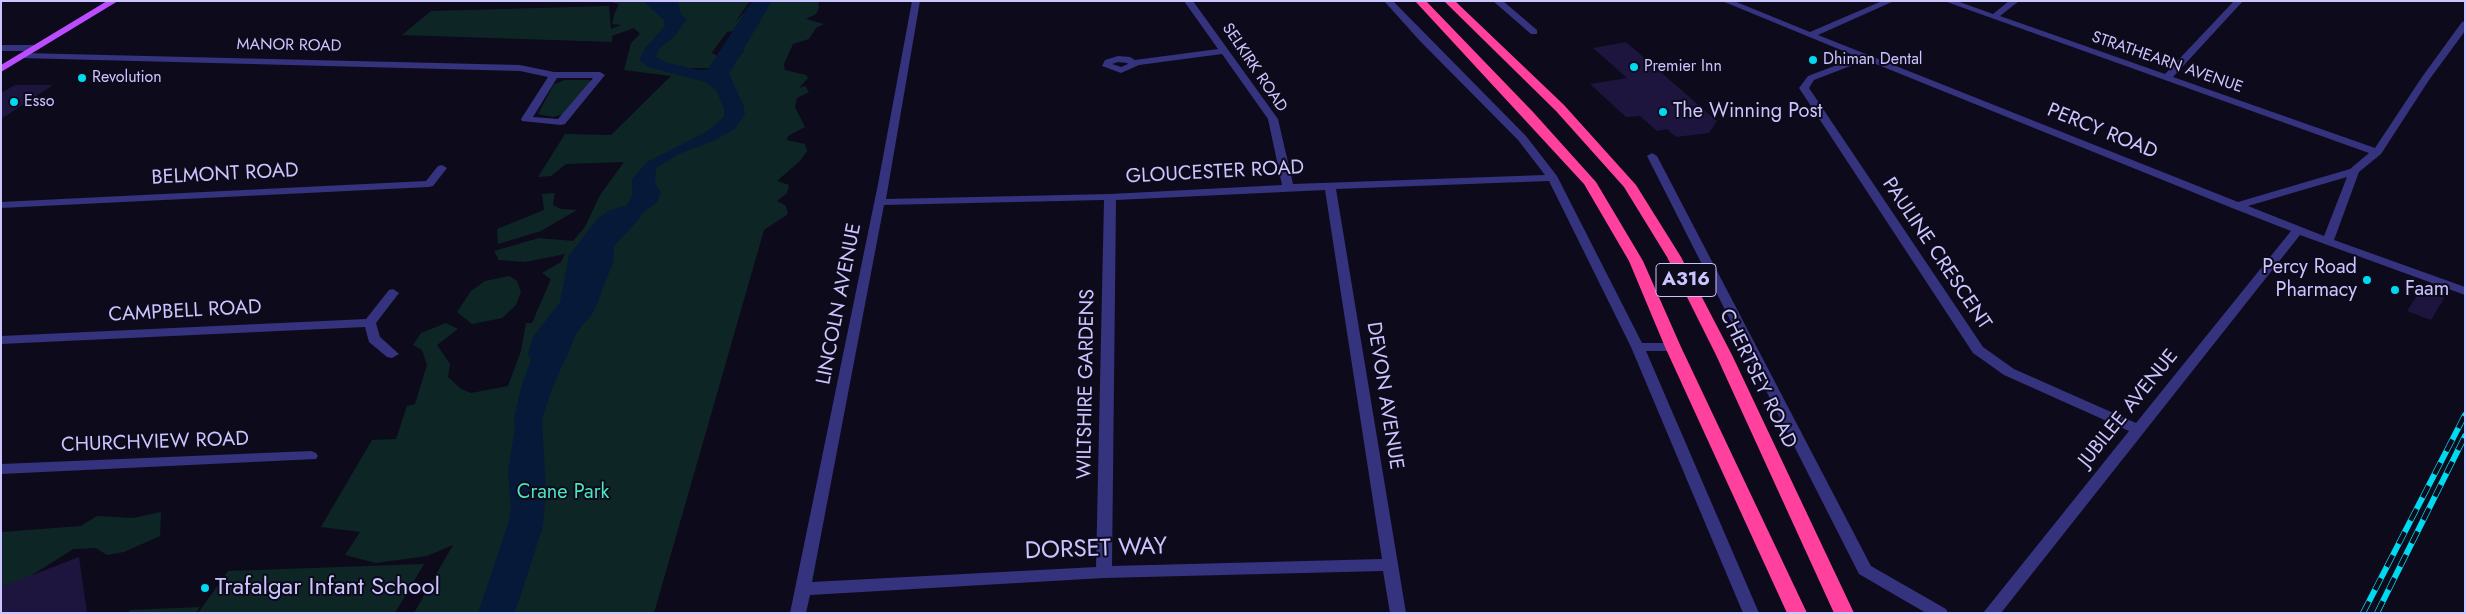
<!DOCTYPE html>
<html>
<head>
<meta charset="utf-8">
<style>
	body { margin:0 }
	#map { position:relative; width:2466px; height:614px; overflow:hidden; background:#0d0a1c; font-family:Jost,sans-serif }
	canvas { display:block }
	.frame { position:absolute; inset:0; border:2px solid #cbc5ff; pointer-events:none }
</style>
</head>
<body>
<div id="map">
<canvas width="2466" height="614"></canvas>
<div class="frame"></div>
</div>
<script>
const context = document.querySelector('canvas').getContext('2d');
context.lineJoin = 'round';
function paint(path, color) { context.fillStyle = color; context.fill(path, 'evenodd'); }
const shape = rows => new Path2D(rows.map(r => 'M' + r).join(''));
function strokePath(path, color, width, dash) { context.strokeStyle = color; context.lineWidth = width; context.lineCap = dash ? 'butt' : 'round'; context.setLineDash(dash || []); context.stroke(path); }
function write(font, color, halo, rows, align = 'center') {
  context.font = font + ' Jost,sans-serif'; context.lineWidth = 4; context.setLineDash([]); context.textBaseline = 'middle'; context.strokeStyle = halo; context.fillStyle = color; for (const [text, x, y, turn = 0] of rows) {
    context.save(); context.translate(x, y); context.rotate((+turn || 0) * Math.PI / 180); context.textAlign = isNaN(turn) ? turn : align; if (halo) context.strokeText(text, 0, 0); context.fillText(text, 0, 0); context.restore();
  }
}
const green = shape([
	[608,1,750,1,734,24,754,1,818,1,819,8,816,14,806,19,824,24,816,28,809,39,793,44,784,64,785,70,806,75,808,78,799,88,805,86,809,92,797,98,795,107,805,127,788,136,787,140,805,144,807,151,800,161,777,181,789,185,787,193,777,201,786,206,788,214,764,230,654,613,414,613,453,545,427,556,376,563,345,555,360,532,321,527,372,440,396,439,407,406,415,404,427,365,422,350,413,345,421,333,446,323,458,329,437,345,450,364,448,377,461,389,471,393,508,386,521,351,526,323,532,323,551,279,542,273,561,262,565,254,525,262,499,260,494,251,539,238,573,241,585,227,600,195,624,162,566,164,551,176,538,177,565,134,611,135,671,76,624,70,631,43,640,34,634,28,612,36,612,42,402,35,431,11,609,6,611,29,621,25,612,24,615,12,619,4],
	[734,31,726,45,744,50,718,85,711,82,676,74,683,68,710,68,718,56,712,53,713,51,727,32],
	[565,80,590,80,589,85,564,114,553,117,538,114,554,84],
	[555,193,553,205,561,209,577,210,541,231,498,244,497,229,544,210,542,194],
	[509,276,517,281,521,292,516,305,502,318,472,324,457,312,471,291,485,281],
	[161,512,160,536,124,552,107,555,96,548,73,549,23,581,1,588,1,532,81,526,97,516,133,518],
	[424,564,395,613,198,613,228,571],
	[200,607,196,613,128,613,130,610]
]);
const water = shape([
	[643,1,678,1,681,15,687,19,674,37,659,49,656,57,668,63,699,70,708,69,752,1,772,1,729,74,743,104,745,114,735,129,715,140,679,154,656,168,655,183,661,192,657,202,628,225,614,246,614,260,600,296,592,315,578,330,552,389,542,419,546,493,543,526,519,601,514,613,478,613,508,524,511,508,508,472,515,428,514,417,522,384,538,341,546,336,551,322,579,305,592,266,582,246,586,235,626,206,632,196,632,179,647,162,706,132,724,117,724,109,716,90,705,82,648,67,639,60,645,48,665,26,664,20]
]);
const river = shape([
	[623,206,635,210,641,217,605,256,598,303,573,338,568,354,562,363,548,366,534,363,528,354,533,337,560,302,569,255,598,218,611,210,623,206]
]);
const building = shape([
	[1626,42,1717,121,1709,133,1676,137,1667,129,1657,131,1640,116,1626,117,1590,84,1627,78,1593,48],
	[15,85,53,85,1,119,1,93],
	[2423,290,2444,298,2431,320,2407,311,2420,291],
	[79,557,87,613,1,613,1,587]
]);
const minor = shape([
	[912,1,920,1,886,199,1110,194,1282,185,1268,119,1222,54,1139,65,1121,73,1102,66,1105,60,1118,56,1130,57,1135,60,1218,49,1184,1,1193,1,1278,119,1293,184,1545,175,1518,140,1420,41,1384,1,1393,1,1526,136,1557,176,1642,343,1673,343,1680,347,1673,351,1646,351,1759,613,1743,613,1631,347,1549,181,1336,189,1406,613,1390,613,1383,571,1104,578,810,595,806,613,790,613,878,184,912,1],
	[1118,62,1127,63,1128,64,1121,67,1112,64,1118,62],
	[1325,190,1382,559,1112,566,1116,200,1325,190],
	[1104,200,1096,567,812,582,884,205,1104,200],
	[1493,1,1503,1,1537,30,1537,34,1531,34,1493,1],
	[1722,1,1734,1,1810,32,1882,1,1894,1,1818,35,2238,202,2350,169,2369,153,1944,1,1957,1,1993,14,2009,1,2019,1,2000,16,2165,74,2234,1,2243,1,2173,77,2375,148,2422,77,2462,22,2465,21,2465,31,2429,80,2381,154,2359,172,2334,240,2465,287,2465,295,2300,235,2001,613,1983,613,2129,431,2004,375,1973,353,1799,88,1808,76,1858,57,1722,1],
	[1866,60,2232,208,2291,231,2136,423,2014,369,1983,347,1809,88,1814,80,1866,60],
	[2347,177,2324,236,2248,206,2347,177],
	[1,45,35,45,40,48,35,51,1,51,1,45],
	[23,53,520,65,554,72,600,72,605,75,565,124,561,125,522,121,521,119,548,77,520,71,20,58,18,56,23,53],
	[557,78,593,78,558,119,533,117,557,78],
	[1652,153,1657,156,1871,566,1946,609,1948,613,1926,613,1859,574,1647,156,1652,153],
	[442,165,447,168,433,186,429,187,1,208,1,202,426,181,438,166,442,165],
	[393,289,399,293,376,323,380,337,399,354,392,358,387,357,369,342,365,327,1,344,1,336,366,319,389,290,393,289],
	[311,451,316,453,318,456,316,459,1,474,1,464,311,451]
]);
const major = shape([
	[107,1,118,1,1,72,1,65,107,1]
]);
const highway = shape([
	[1415,1,1426,1,1533,112,1596,182,1643,261,1681,347,1807,613,1787,613,1665,347,1629,261,1584,184,1415,1],
	[1444,1,1455,1,1564,105,1636,185,1681,257,1732,355,1854,613,1834,613,1716,355,1667,257,1624,187,1556,111,1444,1]
]);
const rail = shape([
	[2363,613,2465,415],
	[2377,613,2465,436]
]);
const markers = [
	[1813,60,5,"#00daf0"],
	[1634,67,5,"#00daf0"],
	[82,78,5,"#00daf0"],
	[14,102,5,"#00daf0"],
	[1663,112,5,"#00daf0"],
	[2367,280,5,"#00daf0"],
	[2395,290,5,"#00daf0"],
	[205,588,5,"#00daf0"]
];
const farStreetnames = [
	["MANOR ROAD",289,46,1],
	["STRATHEARN AVENUE",2167,63,19],
	["SELKIRK ROAD",1254,68,56]
];
const farPoinames = [
	["Dhiman Dental",1823,60],
	["Premier Inn",1644,67],
	["Revolution",92,78],
	["Esso",24,102]
];
const shields = [
	[1686,280,60]
];
const shieldNames = [
	["A316",1686,280]
];
const poiNames = [
	["The Winning Post",1673,112],
	["Percy Road",2357,268,"right"],
	["Pharmacy",2357,291,"right"],
	["Faam",2405,290]
];
const streetNames = [
	["PERCY ROAD",2102,132,22],
	["GLOUCESTER ROAD",1215,173,-3],
	["BELMONT ROAD",225,175,-3],
	["PAULINE CRESCENT",1936,254,56],
	["LINCOLN AVENUE",840,304,-79],
	["CAMPBELL ROAD",185,312,-3],
	["CHERTSEY ROAD",1757,379,64],
	["WILTSHIRE GARDENS",1087,384,-89],
	["DEVON AVENUE",1384,396,81],
	["JUBILEE AVENUE",2129,409,-51],
	["CHURCHVIEW ROAD",155,443,-2]
];
const parkNames = [
	["Crane Park",563,493]
];
const nearStreetnames = [
	["DORSET WAY",1096,550,-2]
];
const nearPoinames = [
	["Trafalgar Infant School",215,588]
];
paint(green, '#0d2625');
paint(water, '#061939');
paint(river, '#061939');
paint(building, '#1d153e');
paint(minor, '#35327e');
paint(major, '#bb4cff');
paint(highway, '#ff409d');
strokePath(rail, '#00daf0', 6);
strokePath(rail, '#0d0a1c', 4.5, [13]);
for (const [x, y, r, color] of markers) { const dot = new Path2D(); dot.arc(x, y, r, 0, 2 * Math.PI); context.fillStyle = color; context.fill(dot); strokePath(dot, '#0d0a1c', 2); }
write('16px', '#cbc5ff', '#0d0a1c', farStreetnames);
write('16px', '#cbc5ff', '#0d0a1c', farPoinames, 'left');
for (const [x, y, w] of shields) { const box = new Path2D(); box.roundRect(x - w / 2, y - 16.5, w, 33, 4); context.fillStyle = '#0d0a1c'; context.fill(box); strokePath(box, '#cbc5ff', 1); }
write('bold 19px', '#cbc5ff', null, shieldNames);
write('20px', '#cbc5ff', '#0d0a1c', poiNames, 'left');
write('20px', '#cbc5ff', '#0d0a1c', streetNames);
write('20px', '#4ce4bd', '#0d0a1c', parkNames);
write('24px', '#cbc5ff', '#0d0a1c', nearStreetnames);
write('24px', '#cbc5ff', '#0d0a1c', nearPoinames, 'left');
</script>
</body>
</html>
